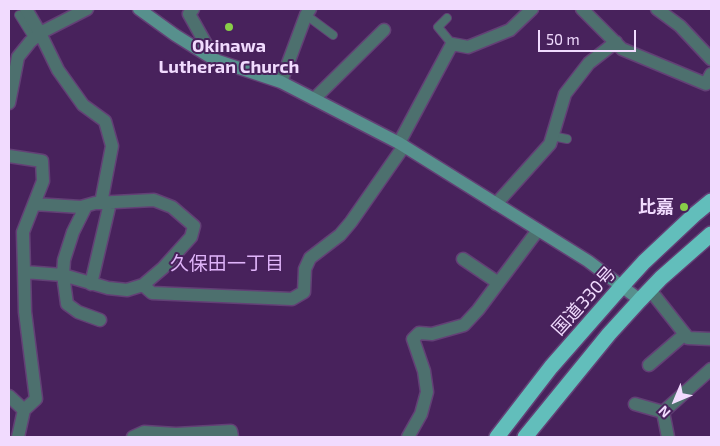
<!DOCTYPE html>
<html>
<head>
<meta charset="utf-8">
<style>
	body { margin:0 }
	#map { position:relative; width:720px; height:446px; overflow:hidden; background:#48225c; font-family:"Exo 2",sans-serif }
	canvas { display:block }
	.frame { position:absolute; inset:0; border:10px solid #f1dbfe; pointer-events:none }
	.north { position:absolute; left:650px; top:376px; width:50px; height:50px; -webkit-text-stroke:4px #48225c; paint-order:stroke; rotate:225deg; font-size:14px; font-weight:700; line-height:20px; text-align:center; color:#f1dbfe }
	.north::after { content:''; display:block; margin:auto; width:18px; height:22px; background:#f1dbfe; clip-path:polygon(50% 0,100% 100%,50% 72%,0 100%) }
	.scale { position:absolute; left:538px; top:30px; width:98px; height:22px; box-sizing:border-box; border:2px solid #f1dbfe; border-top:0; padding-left:6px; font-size:15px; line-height:18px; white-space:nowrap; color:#f1dbfe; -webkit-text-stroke:4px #48225c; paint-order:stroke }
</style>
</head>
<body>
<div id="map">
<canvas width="720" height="446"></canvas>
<div class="frame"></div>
<div class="north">N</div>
<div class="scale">50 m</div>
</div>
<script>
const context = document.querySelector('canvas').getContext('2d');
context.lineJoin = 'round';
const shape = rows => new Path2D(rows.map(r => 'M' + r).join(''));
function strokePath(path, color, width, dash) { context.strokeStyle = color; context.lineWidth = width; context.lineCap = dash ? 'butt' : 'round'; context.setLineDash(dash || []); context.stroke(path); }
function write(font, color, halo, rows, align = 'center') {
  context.font = font + ' "Exo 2","Noto Sans JP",sans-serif'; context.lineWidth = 4; context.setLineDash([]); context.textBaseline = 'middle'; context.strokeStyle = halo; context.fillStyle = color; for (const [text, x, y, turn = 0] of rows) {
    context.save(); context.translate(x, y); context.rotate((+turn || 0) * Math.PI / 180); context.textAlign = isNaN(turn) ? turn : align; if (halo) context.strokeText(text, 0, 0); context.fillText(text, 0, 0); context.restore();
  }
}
const lane = shape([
	[19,15,34,39],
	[306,15,333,35],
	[447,18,438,27,452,44],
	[552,136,567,139]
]);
const street = shape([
	[26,9,40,33,58,70,83,105,105,121,112,146,101,203],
	[193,9,189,14,215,60],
	[582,9,622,49,706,84,711,74],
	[657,9,680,26,711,59],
	[281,82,306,15,310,9],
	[314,99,384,30],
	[9,103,18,57,30,42,40,33,87,9],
	[399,143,452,44,468,47,510,30,532,9],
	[9,156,42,161,43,181,34,204,81,207,95,203,154,200,172,207,194,226,191,237,163,268,143,285],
	[496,204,550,144,565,94,589,63,616,42],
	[86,206,73,232,64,260,63,275,67,304,78,312,100,320],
	[463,259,497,282],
	[24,272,23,232,34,204],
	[91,284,110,203],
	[650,290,688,338,711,339],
	[649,365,685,334],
	[9,396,24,410,18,437],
	[635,404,663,412],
	[24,410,36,399,25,312,24,272,63,275,108,288,127,290,143,285,152,293,292,299,304,292,305,269,310,258,340,235,351,222,404,146],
	[133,437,144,432,176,434,231,431,232,437],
	[408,437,421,414,427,392,424,371,413,339,419,333,432,334,464,325,478,310,538,230],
	[668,437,663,412,711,369]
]);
const secondary = shape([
	[139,9,175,35,215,60,281,82,399,143,588,261,640,300]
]);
const highway = shape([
	[497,437,551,367,622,286,644,262,694,215,711,201],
	[525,437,609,334,640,300,661,278,711,234]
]);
const markers = [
	[229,27,5,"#89ce48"],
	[684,207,5,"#89ce48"]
];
const poiNames = [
	["Okinawa",229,46],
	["Lutheran Church",229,67],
	["比嘉",674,207,"right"]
];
const streetNames = [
	["国道330号",584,301,-48]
];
const neighbourhoodNames = [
	["久保田一丁目",227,264]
];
strokePath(lane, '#634076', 10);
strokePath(street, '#634076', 15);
strokePath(secondary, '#634076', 15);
strokePath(highway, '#634076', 18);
strokePath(lane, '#4d706e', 8);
strokePath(street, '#4d706e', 12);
strokePath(secondary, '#57908d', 12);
strokePath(highway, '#62bebb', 15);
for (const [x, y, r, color] of markers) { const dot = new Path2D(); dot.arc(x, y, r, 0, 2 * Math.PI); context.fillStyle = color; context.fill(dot); strokePath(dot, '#48225c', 2); }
write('bold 18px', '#f1dbfe', '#48225c', poiNames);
write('18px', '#f1dbfe', '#48225c', streetNames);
write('19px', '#dfb4f9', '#48225c', neighbourhoodNames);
</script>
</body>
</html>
